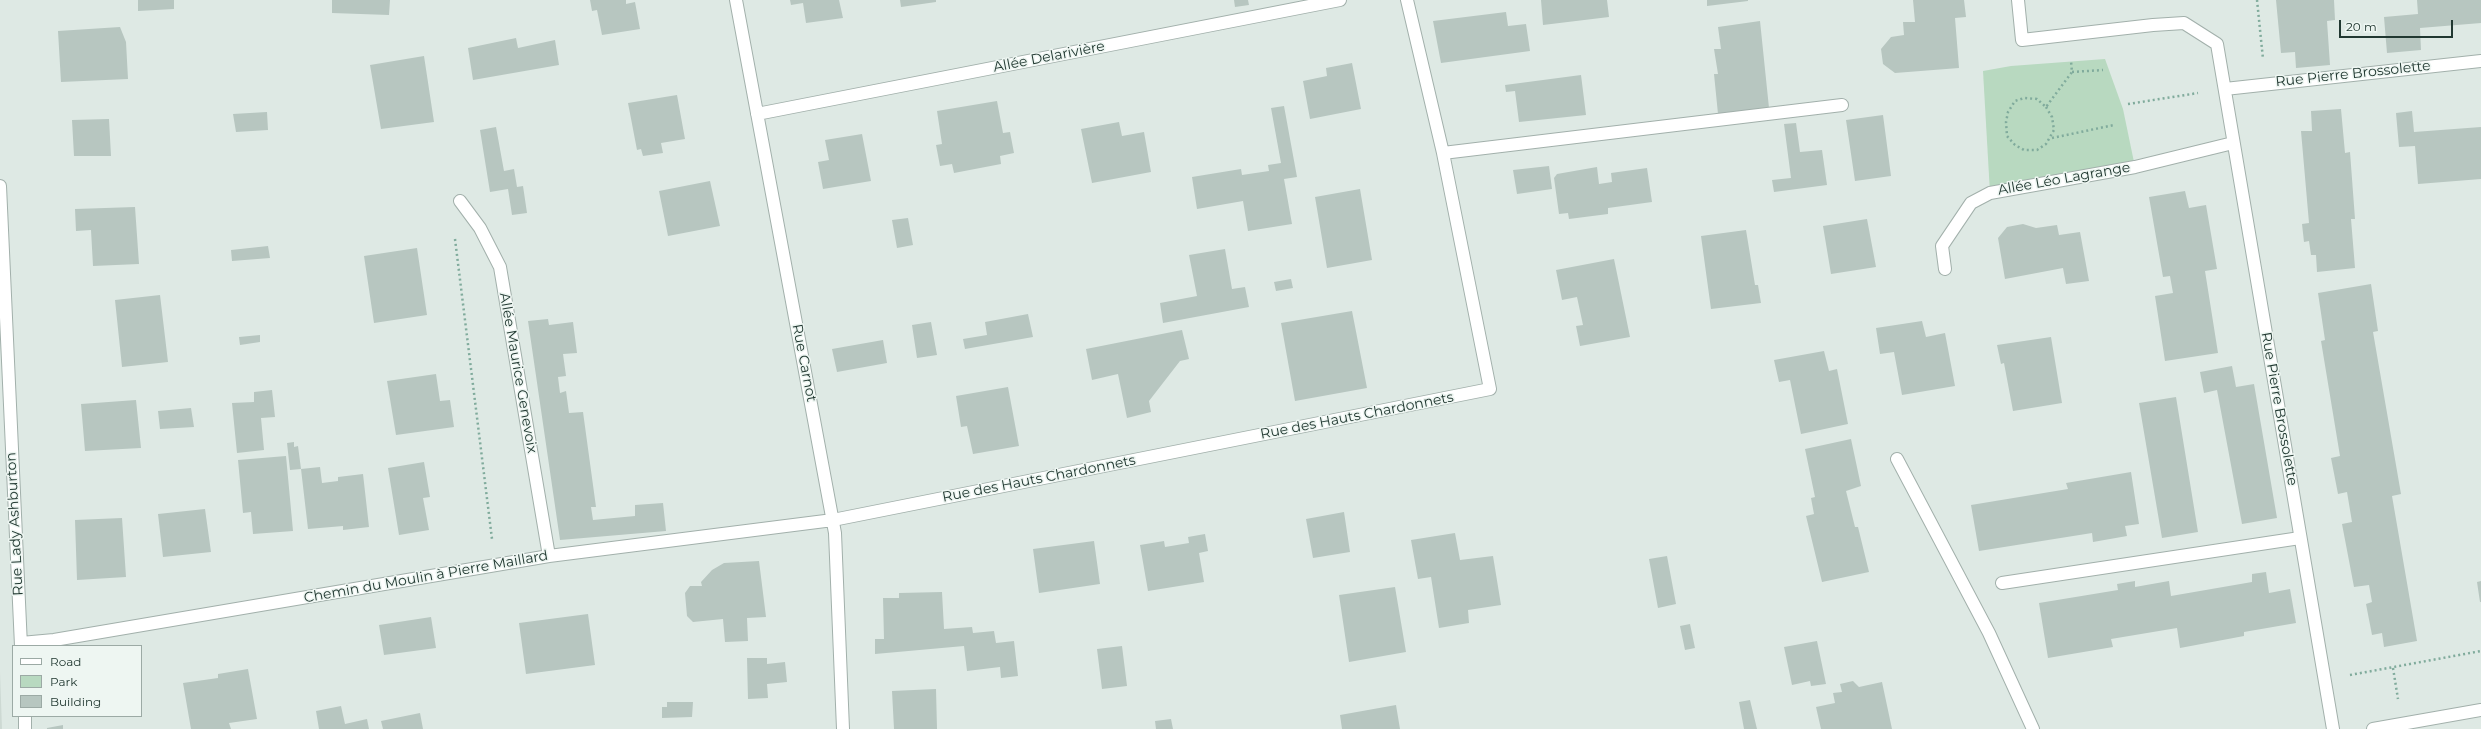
<!DOCTYPE html>
<html>
<head>
<meta charset="utf-8">
<style>
	body { margin:0 }
	#map { position:relative; width:2481px; height:729px; overflow:hidden; background:#dee9e4; font-family:Montserrat,sans-serif }
	canvas { display:block }
	.legend { position:absolute; left:12px; top:645px; width:130px; height:72px; box-sizing:border-box; background:#eef6f2; border:1px solid #9caaa5; margin:0; padding:5px 7px; list-style:none; font-size:12px; color:#213831 }
	.legend li { display:flex; align-items:center; gap:8px; height:20px }
	.legend b { width:20px; border:1px solid #9caaa5 }
	.scale { position:absolute; left:2339px; top:20px; width:114px; height:18px; box-sizing:border-box; border:2px solid #213831; border-top:0; padding-left:5px; font-size:12px; line-height:14px; white-space:nowrap; color:#213831; -webkit-text-stroke:3px #eef6f2; paint-order:stroke }
</style>
</head>
<body>
<div id="map">
<canvas width="2481" height="729"></canvas>
<ul class="legend">
<li><b style="height:5px;background:#fff"></b>Road</li>
<li><b style="height:11px;background:#b8d9c0"></b>Park</li>
<li><b style="height:11px;background:#b7c6c0"></b>Building</li>
</ul>
<div class="scale">20 m</div>
</div>
<script>
const context = document.querySelector('canvas').getContext('2d');
context.lineJoin = 'round';
function paint(path, color) { context.fillStyle = color; context.fill(path, 'evenodd'); }
const shape = rows => new Path2D(rows.map(r => 'M' + r).join(''));
function strokePath(path, color, width, dash) { context.strokeStyle = color; context.lineWidth = width; context.lineCap = dash ? 'butt' : 'round'; context.setLineDash(dash || []); context.stroke(path); }
function write(font, color, halo, rows, align = 'center') {
  context.font = font + ' Montserrat,sans-serif'; context.lineWidth = 3; context.setLineDash([]); context.textBaseline = 'middle'; context.strokeStyle = halo; context.fillStyle = color; for (const [text, x, y, turn = 0] of rows) {
    context.save(); context.translate(x, y); context.rotate((+turn || 0) * Math.PI / 180); context.textAlign = isNaN(turn) ? turn : align; if (halo) context.strokeText(text, 0, 0); context.fillText(text, 0, 0); context.restore();
  }
}
const built = shape([
	[0,672,2,729,0,729]
]);
const green = shape([
	[2105,59,2123,109,2135,167,1990,193,1983,71,2011,66]
]);
const building = shape([
	[138,0,174,0,174,9,138,11],
	[332,0,390,0,389,15,332,13],
	[590,0,626,0,626,4,635,2,640,29,602,35,597,10,592,11],
	[790,0,839,0,843,18,806,23,803,3,791,5],
	[900,0,936,0,936,2,901,7],
	[1234,0,1248,0,1249,5,1235,7],
	[1541,0,1607,0,1609,17,1543,25],
	[1707,0,1748,0,1748,1,1707,6],
	[1913,0,1964,0,1966,17,1955,18,1959,68,1895,73,1883,64,1881,49,1891,37,1904,35,1903,22,1915,22],
	[2276,0,2334,0,2335,20,2327,21,2330,65,2296,68,2295,52,2281,53],
	[2417,0,2481,0,2481,23,2420,28,2421,50,2387,53,2384,17,2418,14],
	[1506,12,1508,26,1526,24,1530,51,1441,63,1433,21],
	[1760,21,1769,108,1718,114,1714,74,1718,74,1714,49,1721,49,1718,27],
	[120,27,126,42,128,79,61,82,58,31],
	[516,38,518,48,555,40,559,65,473,80,468,48],
	[424,56,434,122,381,129,370,65],
	[1352,63,1361,109,1310,119,1303,81,1327,76,1326,68],
	[1581,75,1586,115,1519,122,1515,91,1506,92,1505,85],
	[677,95,685,139,661,143,663,153,643,156,641,149,637,150,628,103],
	[997,101,1003,133,1010,132,1014,153,1000,156,1001,164,954,173,952,164,940,166,936,145,942,144,937,111],
	[1284,106,1297,177,1284,179,1292,224,1248,231,1243,201,1197,209,1192,177,1241,169,1242,175,1269,171,1268,165,1281,163,1271,108],
	[2341,109,2345,153,2350,152,2355,219,2351,219,2355,268,2317,272,2316,255,2311,255,2309,241,2304,242,2302,224,2309,223,2301,131,2312,131,2311,111],
	[2412,111,2414,132,2481,127,2481,179,2418,184,2415,146,2399,147,2396,113],
	[267,112,268,130,236,132,233,114],
	[1883,115,1891,176,1855,181,1846,120],
	[109,119,111,156,74,156,72,120],
	[1119,122,1122,136,1144,132,1151,172,1092,183,1081,129],
	[1796,123,1800,152,1822,150,1827,185,1774,192,1772,180,1791,178,1784,124],
	[496,127,504,171,514,169,517,187,523,186,527,213,512,215,508,189,490,192,480,130],
	[862,134,871,181,823,189,818,162,829,160,825,140],
	[1549,166,1552,189,1517,194,1513,170],
	[1597,167,1599,184,1612,182,1611,173,1647,168,1652,202,1608,208,1608,214,1569,219,1568,213,1559,214,1554,178,1557,174],
	[710,181,720,226,668,236,659,191],
	[1360,189,1372,260,1327,268,1315,197],
	[2185,191,2189,208,2206,205,2217,269,2205,271,2218,353,2165,361,2155,296,2173,293,2170,276,2163,277,2149,197],
	[135,207,139,264,93,266,91,230,76,231,75,209],
	[908,218,913,245,897,248,892,220],
	[1867,219,1876,267,1831,274,1823,226],
	[2023,224,2036,228,2057,225,2059,235,2080,232,2089,281,2066,284,2063,268,2005,279,1998,238,2007,227],
	[1746,230,1755,285,1758,285,1761,303,1711,309,1701,236],
	[268,246,270,258,232,261,231,250],
	[417,248,427,315,374,323,364,256],
	[1225,249,1232,289,1245,287,1249,307,1163,323,1160,303,1197,296,1189,255],
	[1614,259,1630,337,1580,346,1576,326,1583,325,1577,297,1562,300,1556,270],
	[1291,279,1293,288,1276,291,1274,282],
	[2371,284,2378,331,2373,332,2401,494,2392,496,2417,641,2384,647,2382,633,2372,635,2366,604,2372,602,2369,585,2354,587,2342,524,2352,522,2347,492,2338,494,2331,458,2340,456,2321,341,2325,340,2318,293],
	[160,295,168,362,122,367,115,300],
	[1352,311,1367,388,1295,401,1281,323],
	[1028,314,1033,337,965,349,963,339,987,335,985,322],
	[548,319,549,325,573,322,577,353,563,354,566,376,558,377,560,393,566,391,569,413,583,412,596,507,591,507,593,520,635,516,635,505,663,503,666,531,560,540,528,321],
	[1922,321,1926,337,1945,333,1955,386,1902,395,1894,352,1880,354,1876,328],
	[931,322,937,355,917,358,912,325],
	[1182,330,1189,359,1180,361,1149,401,1151,412,1127,418,1118,374,1092,380,1086,349],
	[260,335,260,342,240,345,239,337],
	[2051,337,2062,403,2013,411,2004,363,2001,364,1997,345],
	[883,340,887,363,837,372,832,349],
	[1824,351,1829,371,1837,369,1848,424,1801,434,1790,380,1779,382,1774,360],
	[2232,366,2236,387,2254,384,2277,518,2242,524,2217,390,2204,393,2200,372],
	[436,374,440,401,450,400,454,427,396,435,387,381],
	[1008,387,1019,446,973,454,967,426,961,427,956,396],
	[272,390,275,417,261,418,264,450,237,453,232,403,254,402,254,392],
	[2176,397,2198,532,2162,538,2139,403],
	[136,400,141,448,85,451,81,404],
	[191,408,194,427,160,429,158,411],
	[1851,439,1861,486,1846,491,1855,527,1858,527,1869,572,1822,582,1806,516,1814,514,1811,498,1815,497,1805,449],
	[294,442,294,447,298,446,301,469,320,467,322,483,338,481,338,477,363,474,369,527,343,530,343,526,308,529,301,469,290,470,287,443],
	[286,456,293,531,253,534,251,512,243,513,238,460],
	[424,462,430,497,423,498,429,530,399,535,388,468],
	[2131,472,2139,524,2125,526,2127,536,2093,542,2092,533,1979,551,1971,505,2068,489,2066,483],
	[205,509,211,552,163,557,158,514],
	[1344,512,1350,552,1313,558,1306,519],
	[122,518,126,577,77,580,75,520],
	[1455,533,1460,560,1493,556,1501,605,1468,610,1469,623,1439,628,1431,577,1418,579,1411,540],
	[1205,534,1208,551,1199,553,1204,582,1148,591,1140,545,1164,541,1165,547,1189,543,1188,537],
	[1094,541,1100,584,1039,593,1033,549],
	[1667,556,1676,604,1658,608,1649,559],
	[759,561,766,617,747,618,748,641,725,642,723,619,693,622,687,616,685,593,690,586,702,586,701,582,712,570,724,563],
	[2266,572,2269,593,2290,589,2296,623,2244,632,2244,636,2180,648,2177,628,2111,639,2113,647,2048,658,2039,603,2118,590,2117,584,2135,581,2135,587,2169,581,2171,596,2252,582,2252,574],
	[2481,581,2481,602,2480,602,2477,582],
	[1395,587,1406,652,1349,662,1339,595],
	[942,592,944,629,972,627,973,633,994,631,996,643,1014,641,1018,676,1001,678,1000,667,967,671,964,646,875,654,875,639,884,639,883,598,899,598,899,593],
	[588,614,595,665,526,674,519,623],
	[431,617,436,648,384,655,379,625],
	[1690,624,1695,648,1685,650,1680,626],
	[1817,641,1826,684,1811,686,1810,681,1792,685,1784,647],
	[1122,646,1127,686,1102,689,1097,649],
	[747,658,767,658,767,664,785,662,787,682,767,684,768,698,748,699],
	[248,669,257,719,229,723,231,729,191,729,183,683,218,678,218,674],
	[1853,681,1859,687,1882,682,1892,729,1821,729,1816,707,1835,703,1833,693,1842,692,1840,684],
	[936,689,937,729,894,729,892,691],
	[1750,700,1757,729,1744,729,1739,702],
	[667,702,693,702,692,717,662,718,662,707,667,707],
	[1396,705,1400,729,1342,729,1340,715],
	[341,706,345,724,367,719,369,729,319,729,316,711],
	[420,713,423,729,383,729,381,721],
	[1171,719,1173,729,1156,729,1155,721],
	[63,725,63,729,47,729,47,728]
]);
const path = shape([
	[2257,0,2263,59],
	[2072,72,2103,70],
	[2128,104,2198,93],
	[2046,107,2052,117,2054,130,2046,144,2037,150,2024,150,2015,145,2007,136,2006,122,2008,112,2015,101,2024,98,2037,99,2046,107,2072,72,2071,61],
	[2052,138,2114,125],
	[455,239,492,539],
	[2393,668,2398,699],
	[2350,675,2481,651]
]);
const service = shape([
	[1897,459,1989,633,2033,729],
	[2002,583,2300,538]
]);
const minor = shape([
	[736,0,835,533,843,729],
	[2018,0,2022,40,2153,25,2184,23,2217,44,2333,729],
	[2225,89,2481,61],
	[757,114,1340,0],
	[1443,153,1842,105],
	[0,186,21,646],
	[460,201,480,228,500,267,549,556],
	[1945,269,1942,246,1971,203,1990,193,2135,167,2233,143],
	[21,643,54,640,549,556,833,520,1490,389,1443,153,1407,0],
	[25,716,25,729],
	[2373,729,2481,710]
]);
const streetNames = [
	["Allée Delarivière",1049,57,-11],
	["Rue Pierre Brossolette",2353,74,-6],
	["Allée Léo Lagrange",2064,179,-10],
	["Rue Carnot",804,363,79],
	["Allée Maurice Genevoix",518,373,80],
	["Rue Pierre Brossolette",2279,409,80],
	["Rue des Hauts Chardonnets",1357,416,-11],
	["Rue des Hauts Chardonnets",1039,479,-11],
	["Rue Lady Ashburton",15,524,-93],
	["Chemin du Moulin à Pierre Maillard",426,577,-10]
];
paint(built, '#cdd9d3');
paint(green, '#b8d9c0');
paint(building, '#b7c6c0');
strokePath(service, '#a2b0ab', 14);
strokePath(minor, '#a2b0ab', 14);
strokePath(path, '#80ab9c', 2.5, [2, 3]);
strokePath(service, '#fff', 12);
strokePath(minor, '#fff', 12);
write('14px', '#213831', '#eef6f2', streetNames);
</script>
</body>
</html>
